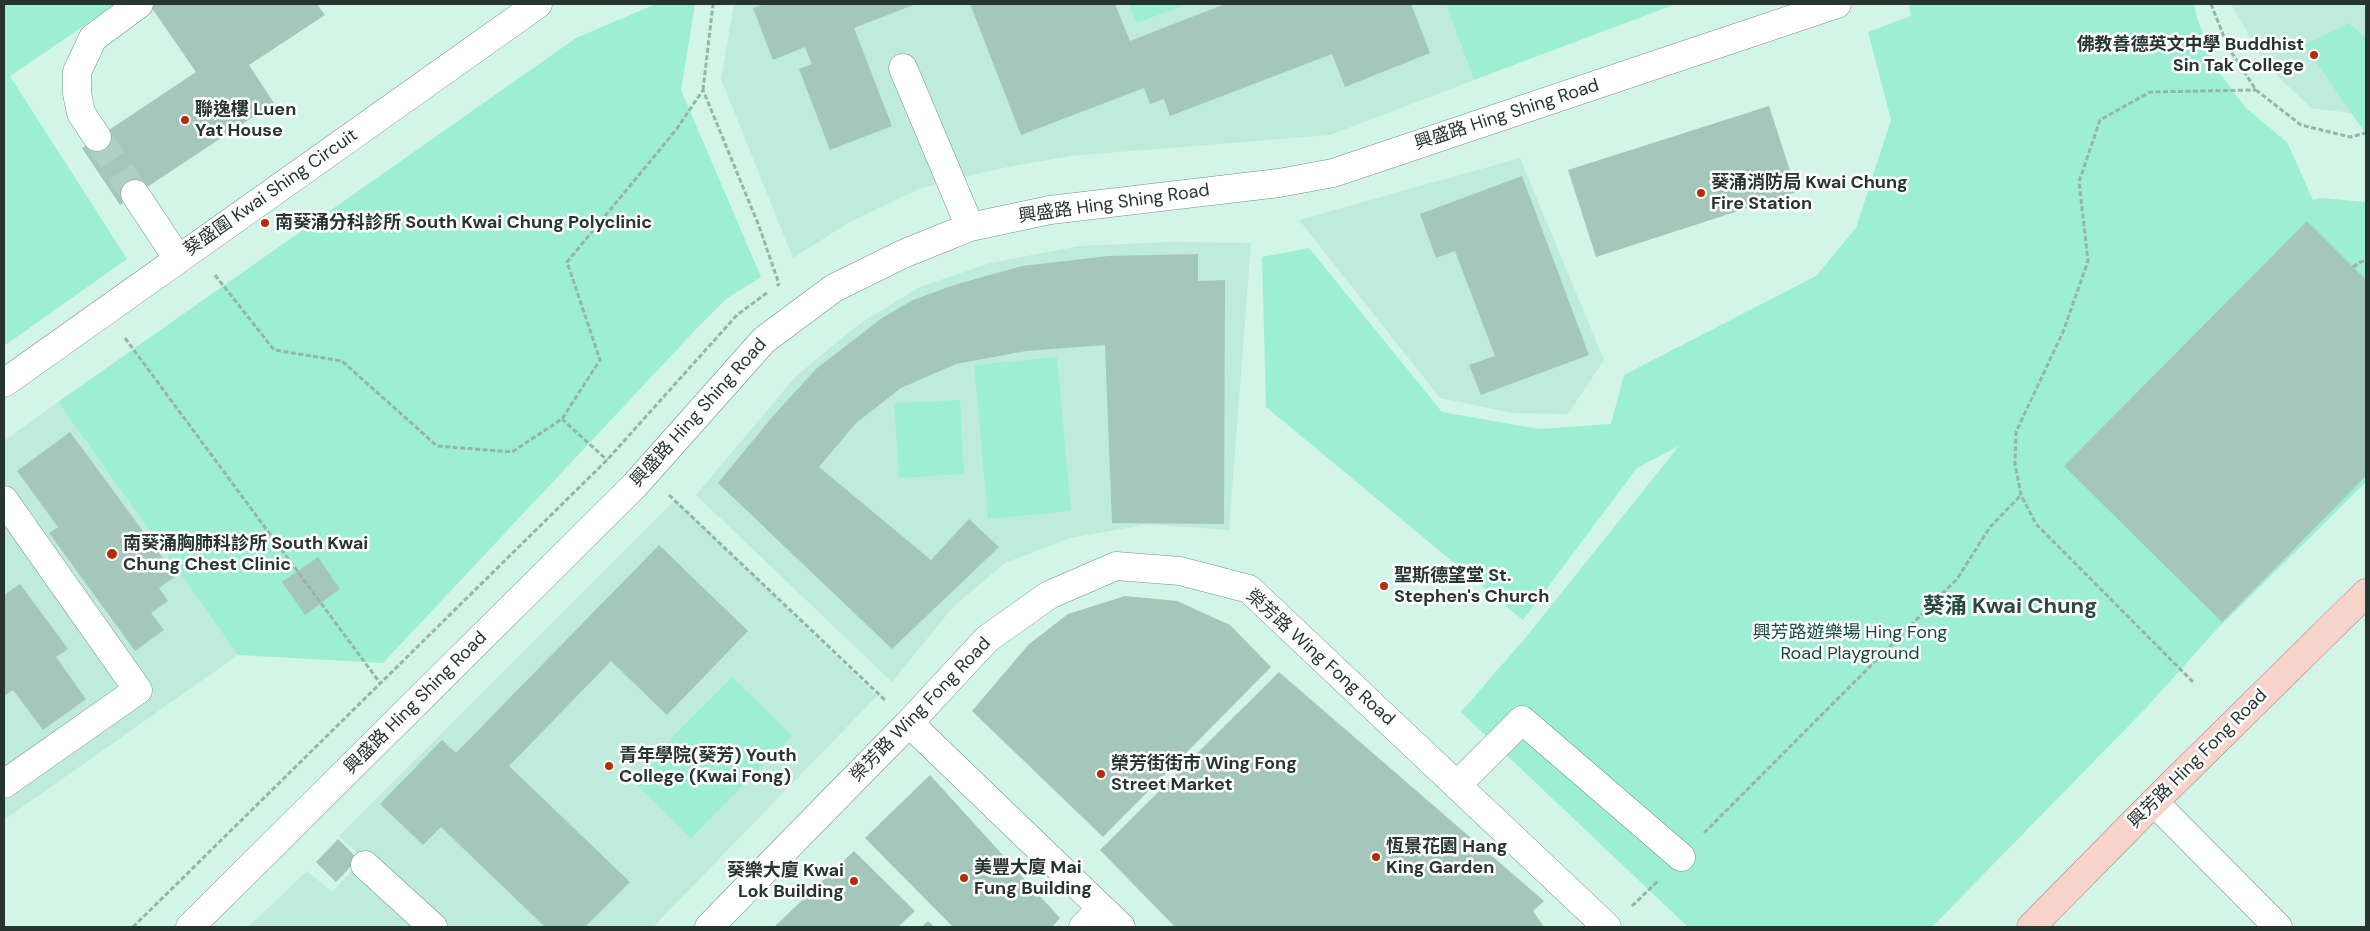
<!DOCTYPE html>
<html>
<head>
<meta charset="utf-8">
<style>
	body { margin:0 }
	#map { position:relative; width:2370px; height:931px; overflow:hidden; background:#d2f5e8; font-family:"DM Sans",sans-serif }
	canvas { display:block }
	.frame { position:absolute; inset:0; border:5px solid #273530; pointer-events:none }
</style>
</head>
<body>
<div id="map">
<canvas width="2370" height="931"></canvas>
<div class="frame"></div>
</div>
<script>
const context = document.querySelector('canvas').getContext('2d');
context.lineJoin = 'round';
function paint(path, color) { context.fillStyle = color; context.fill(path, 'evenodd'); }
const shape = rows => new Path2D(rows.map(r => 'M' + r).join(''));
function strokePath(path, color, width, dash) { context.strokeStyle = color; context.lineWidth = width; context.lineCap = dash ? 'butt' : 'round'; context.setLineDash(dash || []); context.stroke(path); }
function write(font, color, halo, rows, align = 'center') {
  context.font = font + ' "DM Sans","Noto Sans TC",sans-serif'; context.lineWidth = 5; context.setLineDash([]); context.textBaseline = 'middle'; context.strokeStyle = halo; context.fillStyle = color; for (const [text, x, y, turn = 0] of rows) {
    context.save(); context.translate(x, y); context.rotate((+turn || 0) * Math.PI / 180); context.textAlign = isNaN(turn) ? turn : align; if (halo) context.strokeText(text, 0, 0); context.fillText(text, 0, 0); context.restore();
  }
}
const built = shape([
	[734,4,1446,4,1474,80,1330,135,1070,156,997,169,921,188,850,222,793,258,721,79],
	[2231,4,2366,4,2366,115,2311,108,2266,65],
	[1520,158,1604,360,1568,414,1512,413,1440,398,1299,220],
	[1169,242,1251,243,1229,530,1149,524,1070,538,1005,563,953,607,892,682,696,495,796,376,859,324,920,287,990,263,1080,246],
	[58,402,238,655,4,820,4,441],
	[675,500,877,696,653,927,248,927,307,871,332,892,363,858,339,836]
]);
const green = shape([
	[4,4,116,4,10,76,127,259,4,346],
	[656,4,695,4,681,90,761,277,726,299,701,324,383,663,238,655,58,402,576,38],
	[1129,4,1187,4,1137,23],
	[1446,4,1676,4,1474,80],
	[1909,4,2194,4,2197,18,2218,71,2246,108,2287,142,2313,200,2321,198,2366,202,2366,482,2218,628,2146,708,1932,927,1688,927,1461,712,1526,637,1679,446,1637,468,1523,620,1266,407,1262,257,1309,248,1442,412,1539,429,1611,424,1624,375,1816,276,1856,228,1891,120,1868,32,1911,16],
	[2349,23,2366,38,2366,134,2304,45],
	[1057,357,1071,511,988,519,974,365],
	[960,400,964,474,899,478,894,403],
	[732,677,792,736,691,838,631,779]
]);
const building = shape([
	[149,4,317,4,325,15,249,65,274,103,120,205,82,148,196,72],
	[764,4,916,4,854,28,892,126,830,150,799,69,812,64,805,47,773,60,753,8],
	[970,4,1115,4,1130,41,1225,4,1411,4,1430,53,1345,87,1332,54,1170,116,1164,99,1150,104,1144,88,1021,135],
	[1769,106,1797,192,1596,257,1568,170],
	[1522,176,1589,355,1481,395,1469,365,1495,356,1455,251,1436,258,1420,214],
	[2307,221,2366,280,2366,476,2222,622,2064,466],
	[1198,254,1198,281,1225,280,1224,524,1112,523,1105,345,1026,351,956,364,901,388,856,423,819,467,931,560,969,519,999,547,892,649,718,483,773,416,816,369,882,318,913,300,954,285,1022,266,1108,256],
	[70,432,176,576,159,588,168,601,151,613,164,630,135,651,49,533,58,527,17,471],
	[659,545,748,631,667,715,611,661,509,766,630,882,585,927,545,927,441,827,423,845,380,804,442,740,456,753],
	[318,557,340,589,305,615,282,582],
	[20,584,68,649,56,657,86,699,43,730,13,690,4,696,4,595],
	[1125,596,1177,601,1230,625,1271,667,1103,837,972,711,1029,644,1068,614],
	[1279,672,1544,901,1533,911,1544,927,1175,927,1100,850],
	[930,775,1060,918,1052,927,953,927,865,838],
	[338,839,358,859,336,882,316,862],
	[854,851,915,911,898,927,774,927],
	[928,921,935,927,921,927]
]);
const minorTunnel = shape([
	[97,137,135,194]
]);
const path = shape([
	[2211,4,2228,47,2256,90,2301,125,2350,137,2366,133],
	[703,90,713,4],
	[2353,267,2366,259],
	[215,275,274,350,342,361,437,446,512,452,562,419,600,360,567,262,676,130,703,90,759,226,779,284,777,286],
	[125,338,380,683],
	[562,419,607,460],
	[669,495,886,701],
	[2193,682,2036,524,2021,495,2015,464,2016,432,2063,332,2088,261,2079,182,2100,120,2150,92,2256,90],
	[1704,833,1957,579,1990,527,2021,495],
	[1632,906,1658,881],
	[133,927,607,460,737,315,768,292]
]);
const minor = shape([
	[903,68,970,227],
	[97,137,81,113,77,93,77,72,93,38,139,4],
	[135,194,178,259],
	[4,383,538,4],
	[4,500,138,690,4,784],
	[909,723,1121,927],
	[1457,785,1522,720,1681,857],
	[2154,802,2278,927],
	[365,865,433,927],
	[190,927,635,485,764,340,834,288,903,254,970,227,1050,210,1279,183,1333,173,1837,4],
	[709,927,909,723,987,639,1049,595,1116,566,1180,571,1249,589,1607,927],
	[1083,927,1101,909]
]);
const major = shape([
	[2031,927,2154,802,2366,593]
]);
const markers = [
	[2314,55,5,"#b62c05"],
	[185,120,5,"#b62c05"],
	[1701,193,5,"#b62c05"],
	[265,223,5,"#b62c05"],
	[112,554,6,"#b62c05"],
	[1384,586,5,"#b62c05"],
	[609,766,5,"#b62c05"],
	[1101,774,5,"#b62c05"],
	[1376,857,5,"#b62c05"],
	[964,878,5,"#b62c05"],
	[854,881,5,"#b62c05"]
];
const poiNames = [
	["佛教善德英文中學 Buddhist",2304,45,"right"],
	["Sin Tak College",2304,66,"right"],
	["聯逸樓 Luen",195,110],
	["Yat House",195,131],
	["葵涌消防局 Kwai Chung",1711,183],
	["Fire Station",1711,204],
	["南葵涌分科診所 South Kwai Chung Polyclinic",275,223],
	["南葵涌胸肺科診所 South Kwai",123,544],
	["Chung Chest Clinic",123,565],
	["聖斯德望堂 St.",1394,576],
	["Stephen's Church",1394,597],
	["青年學院(葵芳) Youth",619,756],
	["College (Kwai Fong)",619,777],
	["榮芳街街市 Wing Fong",1111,764],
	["Street Market",1111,785],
	["恆景花園 Hang",1386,847],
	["King Garden",1386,868],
	["美豐大廈 Mai",974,868],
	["Fung Building",974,889],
	["葵樂大廈 Kwai",844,871,"right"],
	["Lok Building",844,892,"right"]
];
const streetNames = [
	["興盛路 Hing Shing Road",1507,115,-18],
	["葵盛圍 Kwai Shing Circuit",271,193,-35],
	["興盛路 Hing Shing Road",1114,204,-8],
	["興盛路 Hing Shing Road",699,413,-48],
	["榮芳路 Wing Fong Road",1320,658,42],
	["興盛路 Hing Shing Road",416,703,-45],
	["榮芳路 Wing Fong Road",921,710,-46],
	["興芳路 Hing Fong Road",2198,759,-45]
];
const parkNames = [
	["興芳路遊樂場 Hing Fong",1850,633],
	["Road Playground",1850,654]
];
const districtNames = [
	["葵涌 Kwai Chung",2010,607]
];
paint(built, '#bfebdc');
paint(green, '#9defd4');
paint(building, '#a5c7bb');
strokePath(minorTunnel, '#b0cfc3', 28, [28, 14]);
strokePath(minor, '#729387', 29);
strokePath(major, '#ac887d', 29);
strokePath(path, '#98b4a9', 3, [5, 2.5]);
strokePath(minor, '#fff', 28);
strokePath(major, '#f8d3ca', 28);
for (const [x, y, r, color] of markers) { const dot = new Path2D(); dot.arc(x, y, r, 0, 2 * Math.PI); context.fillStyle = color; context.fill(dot); strokePath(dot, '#fff', 2); }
write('bold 18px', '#273530', '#fff', poiNames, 'left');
write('18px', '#273530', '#fff', streetNames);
write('18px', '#134a3c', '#fff', parkNames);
write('bold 22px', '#2a493f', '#fff', districtNames);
</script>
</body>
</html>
